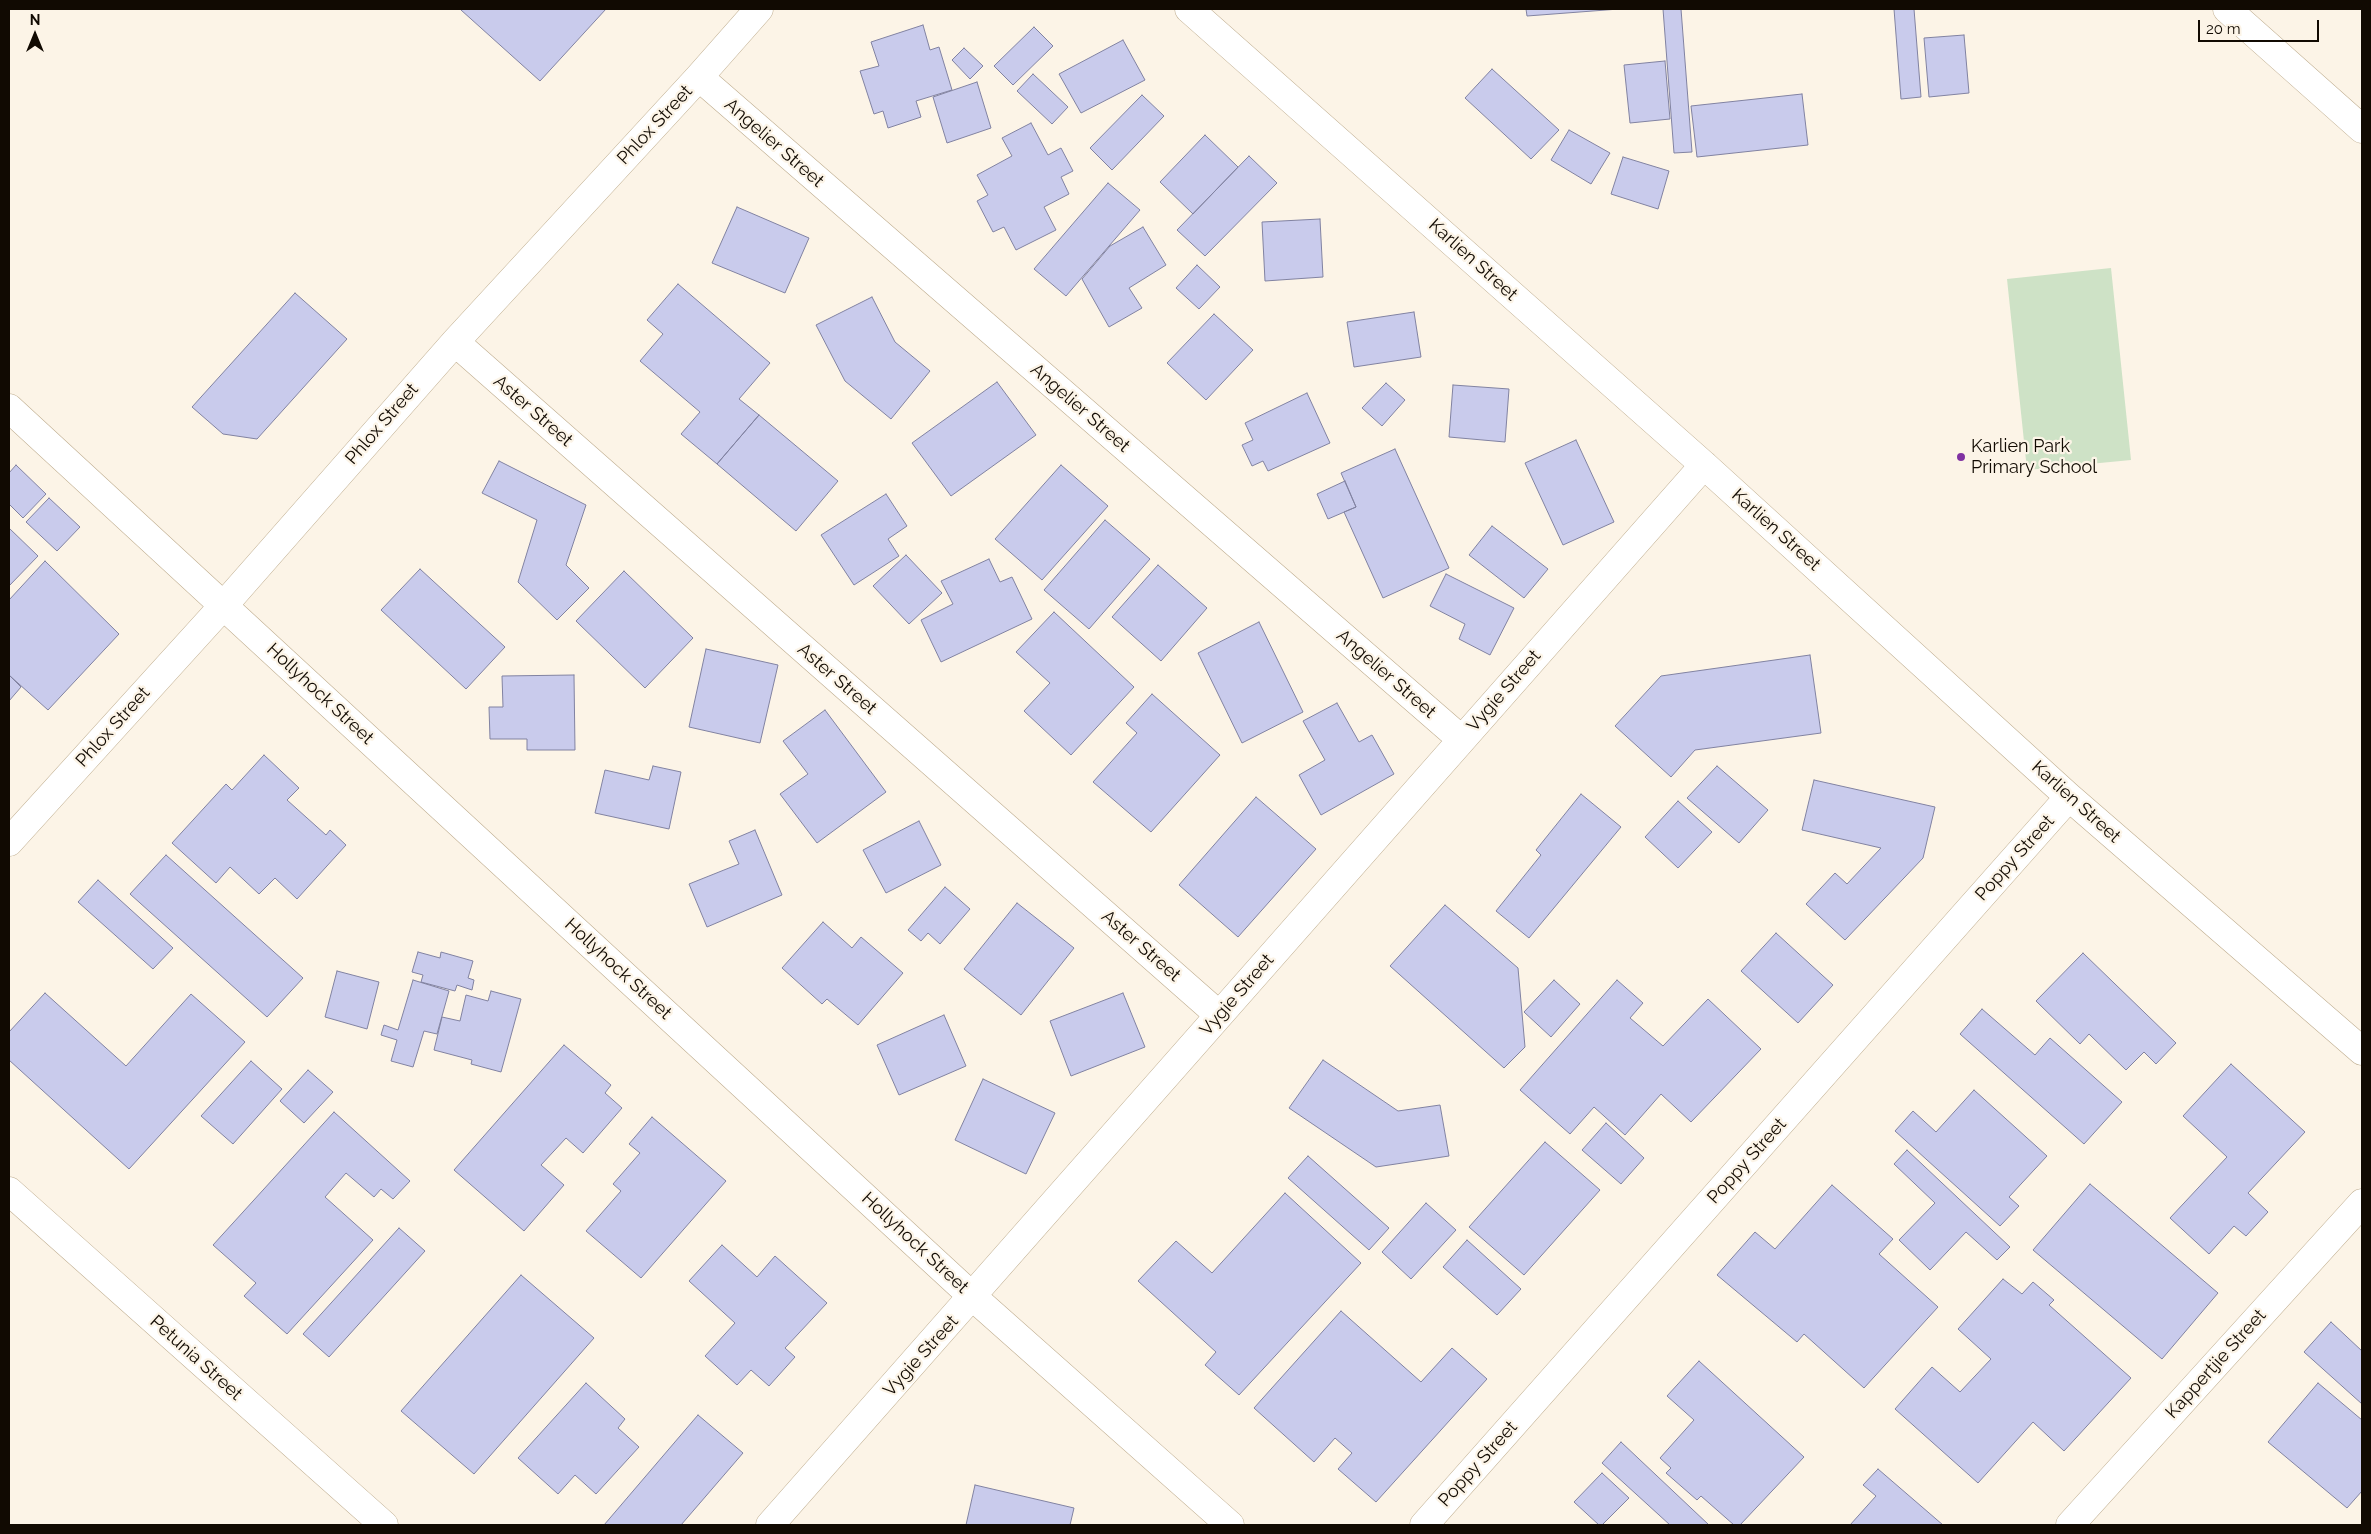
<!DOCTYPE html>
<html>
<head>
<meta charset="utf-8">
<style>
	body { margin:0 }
	#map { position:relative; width:2371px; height:1534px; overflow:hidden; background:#fcf4e7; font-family:Raleway,sans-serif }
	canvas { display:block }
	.frame { position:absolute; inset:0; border:10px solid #110a02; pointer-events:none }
	.north { position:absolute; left:10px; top:10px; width:50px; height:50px; -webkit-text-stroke:4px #fcf4e7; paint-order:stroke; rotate:0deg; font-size:14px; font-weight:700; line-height:20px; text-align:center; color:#110a02 }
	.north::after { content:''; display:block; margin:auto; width:18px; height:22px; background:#110a02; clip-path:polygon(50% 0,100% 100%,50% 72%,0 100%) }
	.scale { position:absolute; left:2198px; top:20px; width:121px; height:22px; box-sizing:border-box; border:2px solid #110a02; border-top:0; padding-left:6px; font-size:15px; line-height:18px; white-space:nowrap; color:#110a02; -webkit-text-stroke:4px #fcf4e7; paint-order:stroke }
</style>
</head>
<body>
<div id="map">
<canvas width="2371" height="1534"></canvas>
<div class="frame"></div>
<div class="north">N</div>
<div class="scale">20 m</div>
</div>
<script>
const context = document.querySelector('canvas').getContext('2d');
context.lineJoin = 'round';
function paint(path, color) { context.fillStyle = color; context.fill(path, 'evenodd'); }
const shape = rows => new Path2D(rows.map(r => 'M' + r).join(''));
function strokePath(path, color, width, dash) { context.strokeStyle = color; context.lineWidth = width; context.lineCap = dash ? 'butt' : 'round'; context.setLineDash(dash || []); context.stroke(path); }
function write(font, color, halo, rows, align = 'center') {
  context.font = font + ' Raleway,sans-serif'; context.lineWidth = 4.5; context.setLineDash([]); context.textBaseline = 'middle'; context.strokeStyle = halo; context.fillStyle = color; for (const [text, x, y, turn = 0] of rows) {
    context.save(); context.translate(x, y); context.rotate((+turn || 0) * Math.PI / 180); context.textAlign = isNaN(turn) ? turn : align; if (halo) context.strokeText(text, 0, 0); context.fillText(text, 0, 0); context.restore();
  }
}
const green = shape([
	[2111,268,2131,460,2027,470,2007,279]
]);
const building = shape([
	[462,9,606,9,540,81,461,10,462,9],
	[1526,9,1619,9,1527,16,1526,9],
	[1663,9,1681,9,1692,152,1674,153,1663,9],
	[1894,9,1914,9,1921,97,1901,99,1894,9],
	[923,25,930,50,939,47,952,90,916,101,921,117,888,128,883,111,874,114,860,71,879,66,871,42,923,25],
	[1034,27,1053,46,1013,85,994,66,1034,27],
	[1964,35,1969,93,1929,97,1924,38,1964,35],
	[1123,40,1145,80,1081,113,1059,74,1123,40],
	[964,48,983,66,970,79,952,60,964,48],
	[1665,61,1670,119,1630,123,1624,65,1665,61],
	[1492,69,1559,130,1531,159,1465,98,1492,69],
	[1033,74,1068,107,1052,124,1017,91,1033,74],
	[977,82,991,128,947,143,933,97,977,82],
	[1802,94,1808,145,1697,157,1691,106,1802,94],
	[1142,95,1164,116,1112,170,1090,148,1142,95],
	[1031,123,1048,155,1061,148,1073,171,1061,177,1069,194,1044,207,1056,230,1016,250,1004,227,993,232,977,201,988,195,977,175,1012,156,1002,138,1031,123],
	[1569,130,1610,153,1591,184,1551,160,1569,130],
	[1205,135,1238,167,1193,214,1160,182,1205,135],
	[1249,156,1277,183,1205,256,1177,230,1249,156],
	[1623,157,1669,171,1658,209,1611,194,1623,157],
	[1108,183,1140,210,1066,296,1034,269,1108,183],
	[737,207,809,238,785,293,712,263,737,207],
	[1320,219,1323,277,1265,281,1262,222,1320,219],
	[1143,227,1166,265,1129,288,1142,308,1109,327,1082,279,1110,246,1143,227],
	[1197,265,1220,287,1199,309,1176,288,1197,265],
	[678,284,770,363,739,399,759,415,717,464,681,434,700,412,640,361,663,334,647,320,678,284],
	[295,293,347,339,257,439,223,434,192,407,295,293],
	[872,297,895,342,930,371,891,419,845,381,816,325,872,297],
	[1414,312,1421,357,1354,367,1347,322,1414,312],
	[1214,314,1253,350,1206,400,1167,363,1214,314],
	[997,382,1036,435,951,496,912,443,997,382],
	[1386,383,1405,400,1382,426,1362,408,1386,383],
	[1453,385,1509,389,1505,442,1449,437,1453,385],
	[1307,393,1330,443,1268,471,1263,461,1252,466,1242,445,1253,440,1245,423,1307,393],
	[759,415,838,481,796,531,717,464,759,415],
	[1576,440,1614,522,1563,545,1525,463,1576,440],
	[1395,449,1449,568,1383,598,1344,512,1356,507,1341,473,1395,449],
	[499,461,586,505,566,565,589,588,557,620,518,582,537,520,482,493,499,461],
	[16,465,46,494,23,518,9,504,9,473,16,465],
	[1061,465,1108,506,1042,580,995,539,1061,465],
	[1345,481,1356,507,1328,519,1317,494,1345,481],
	[886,494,907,526,888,539,899,556,854,585,821,535,886,494],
	[49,498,80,527,57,551,26,522,49,498],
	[1105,520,1150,559,1089,629,1044,590,1105,520],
	[1492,526,1548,569,1524,598,1469,555,1492,526],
	[9,528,38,556,9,586,9,528],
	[906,555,942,593,909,624,873,586,906,555],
	[989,559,1000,582,1012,577,1032,619,941,662,921,620,953,604,941,581,989,559],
	[45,561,119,634,48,710,9,675,9,600,45,561],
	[1158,565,1207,608,1161,661,1112,617,1158,565],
	[420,569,505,647,466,689,381,610,420,569],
	[624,571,693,638,645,688,576,621,624,571],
	[1446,574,1514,608,1490,655,1459,639,1465,624,1430,606,1446,574],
	[1054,612,1134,687,1071,755,1024,711,1050,683,1016,652,1054,612],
	[1259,622,1303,712,1242,743,1198,653,1259,622],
	[706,649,778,665,760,743,689,727,706,649],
	[1810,655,1821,733,1695,750,1671,777,1615,726,1661,676,1810,655],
	[9,675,21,687,9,701,9,675],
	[574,675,575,750,527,750,527,739,490,739,489,707,503,707,502,676,574,675],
	[1152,694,1220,755,1151,832,1093,782,1137,733,1126,723,1152,694],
	[1337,703,1359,742,1372,735,1394,774,1321,815,1299,775,1325,760,1303,721,1337,703],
	[825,710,886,792,817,843,780,794,808,774,783,741,825,710],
	[264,755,299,788,287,800,326,835,330,830,346,845,297,899,275,878,259,894,230,867,216,883,172,843,226,784,232,790,264,755],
	[653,766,681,772,669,829,595,813,605,770,649,780,653,766],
	[1717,766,1768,810,1739,843,1687,798,1717,766],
	[1814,780,1935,807,1923,858,1845,940,1806,904,1835,873,1847,884,1881,848,1802,830,1814,780],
	[1581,794,1621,827,1529,938,1496,911,1541,855,1536,850,1581,794],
	[1256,797,1316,849,1238,937,1179,885,1256,797],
	[1678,801,1712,832,1678,868,1645,837,1678,801],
	[919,821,941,865,886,893,863,850,919,821],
	[755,830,782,895,707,927,689,884,739,864,729,841,755,830],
	[166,855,303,978,267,1017,130,894,166,855],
	[98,880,173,948,153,969,78,902,98,880],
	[945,887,970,909,940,944,928,933,921,941,908,930,945,887],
	[1017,903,1074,948,1021,1015,964,969,1017,903],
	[1445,905,1518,968,1525,1047,1504,1068,1390,966,1445,905],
	[823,922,852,948,861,937,903,973,858,1025,827,999,822,1004,782,968,823,922],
	[1776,933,1833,985,1798,1023,1741,971,1776,933],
	[418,952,440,958,441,952,473,961,468,978,474,980,472,990,457,985,455,991,421,982,423,975,412,972,418,952],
	[2083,953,2176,1043,2156,1064,2144,1052,2126,1070,2089,1034,2080,1044,2036,1001,2083,953],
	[337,971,379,982,367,1029,325,1017,337,971],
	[413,980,449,991,437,1034,424,1031,413,1067,391,1061,397,1040,381,1035,384,1025,398,1030,413,980],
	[1554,980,1580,1004,1551,1037,1524,1012,1554,980],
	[1617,980,1643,1003,1630,1018,1663,1046,1708,999,1761,1049,1691,1122,1661,1094,1625,1135,1594,1107,1570,1134,1520,1090,1617,980],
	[491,991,521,999,501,1072,471,1064,472,1060,434,1050,442,1017,460,1021,466,995,488,1001,491,991],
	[45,993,126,1066,191,994,245,1042,129,1169,9,1060,9,1032,45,993],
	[1123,993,1145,1047,1071,1076,1050,1021,1123,993],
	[1982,1009,2035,1055,2050,1038,2122,1102,2084,1144,1960,1034,1982,1009],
	[944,1015,966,1066,899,1095,877,1045,944,1015],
	[564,1045,611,1085,605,1093,622,1108,583,1153,566,1138,541,1165,564,1185,524,1231,454,1170,564,1045],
	[1323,1060,1398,1111,1440,1105,1449,1156,1376,1167,1289,1108,1323,1060],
	[251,1061,282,1089,233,1144,201,1116,251,1061],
	[2231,1064,2305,1132,2248,1193,2268,1212,2246,1236,2234,1226,2209,1254,2170,1218,2227,1157,2183,1116,2231,1064],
	[308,1070,333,1092,304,1123,280,1101,308,1070],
	[983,1079,1055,1113,1026,1174,955,1140,983,1079],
	[1974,1090,2047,1156,2009,1197,2019,1206,2000,1226,1895,1131,1913,1111,1936,1132,1974,1090],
	[334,1112,410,1181,393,1199,381,1189,374,1197,346,1173,325,1197,373,1240,287,1334,244,1296,256,1283,213,1245,334,1112],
	[652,1117,726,1181,641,1278,586,1231,621,1191,613,1184,640,1153,629,1144,652,1117],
	[1606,1123,1644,1158,1621,1184,1582,1150,1606,1123],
	[1545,1142,1600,1190,1524,1275,1469,1227,1545,1142],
	[1907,1150,2010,1247,1997,1260,1966,1232,1930,1270,1899,1240,1935,1203,1894,1164,1907,1150],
	[1308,1156,1389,1228,1369,1250,1288,1178,1308,1156],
	[2090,1184,2218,1293,2162,1359,2033,1250,2090,1184],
	[1832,1185,1893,1239,1879,1254,1938,1307,1864,1388,1804,1334,1797,1342,1717,1275,1755,1232,1775,1249,1832,1185],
	[1285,1193,1361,1263,1239,1395,1205,1365,1216,1352,1138,1281,1176,1241,1212,1273,1285,1193],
	[1426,1203,1456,1230,1411,1279,1382,1252,1426,1203],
	[399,1228,425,1251,329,1357,303,1334,399,1228],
	[1467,1240,1521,1289,1497,1315,1443,1267,1467,1240],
	[722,1245,757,1277,775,1256,827,1303,785,1348,795,1357,769,1386,751,1370,737,1385,705,1356,735,1323,689,1281,722,1245],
	[521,1275,594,1338,474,1474,401,1411,521,1275],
	[2003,1279,2022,1294,2033,1282,2054,1300,2049,1305,2131,1378,2064,1451,2033,1422,1978,1483,1895,1409,1932,1367,1960,1392,1991,1359,1958,1329,2003,1279],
	[1341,1311,1421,1382,1452,1348,1487,1379,1376,1502,1338,1469,1352,1453,1335,1438,1314,1462,1254,1408,1341,1311],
	[2331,1322,2362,1351,2362,1404,2304,1352,2331,1322],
	[1699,1361,1804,1457,1740,1525,1734,1525,1701,1496,1697,1500,1666,1473,1671,1468,1660,1458,1694,1420,1667,1396,1699,1361],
	[586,1383,625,1419,618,1428,639,1447,596,1494,575,1475,558,1494,518,1458,586,1383],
	[2318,1383,2362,1420,2362,1491,2347,1508,2268,1442,2318,1383],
	[698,1415,743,1453,681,1525,604,1525,698,1415],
	[1621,1442,1709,1525,1670,1525,1602,1463,1621,1442],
	[1878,1469,1943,1525,1850,1525,1876,1496,1863,1485,1878,1469],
	[1602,1473,1629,1498,1602,1525,1599,1525,1574,1502,1602,1473],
	[975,1485,1074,1508,1070,1525,966,1525,975,1485]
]);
const minor = shape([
	[1189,9,1704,465,2069,797,2362,1051],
	[2227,9,2362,129],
	[699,77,1461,739],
	[455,342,1219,1015],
	[9,408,973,1297,1230,1525],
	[9,842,224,605,455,342,699,77,759,9],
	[9,1191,384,1525],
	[770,1525,1704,465],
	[1424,1525,2069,797],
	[2070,1525,2362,1203]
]);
const markers = [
	[1961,457,5,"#8031a2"]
];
const streetNames = [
	["Phlox Street",655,125,-47],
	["Angelier Street",774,143,41],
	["Karlien Street",1473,260,42],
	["Angelier Street",1080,408,41],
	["Aster Street",533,411,41],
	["Phlox Street",382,424,-49],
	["Karlien Street",1776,530,42],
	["Angelier Street",1386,674,41],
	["Aster Street",837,679,41],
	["Vygie Street",1504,691,-49],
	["Hollyhock Street",320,694,43],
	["Phlox Street",113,727,-48],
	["Karlien Street",2076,802,42],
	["Poppy Street",2015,858,-48],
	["Aster Street",1141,946,41],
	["Hollyhock Street",618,969,43],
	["Vygie Street",1237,995,-49],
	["Poppy Street",1747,1161,-48],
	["Hollyhock Street",915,1243,43],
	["Vygie Street",921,1356,-48],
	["Petunia Street",196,1358,42],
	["Kappertjie Street",2216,1364,-48],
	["Poppy Street",1478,1464,-48]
];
const poiNames = [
	["Karlien Park",1971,447],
	["Primary School",1971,468]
];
paint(green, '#cee2c6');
paint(building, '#c9cbec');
strokePath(building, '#8182a1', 1);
strokePath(minor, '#beac8e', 29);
strokePath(minor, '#fff', 28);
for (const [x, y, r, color] of markers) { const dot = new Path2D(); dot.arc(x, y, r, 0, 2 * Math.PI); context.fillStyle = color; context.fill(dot); strokePath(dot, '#fcf4e7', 2); }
write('18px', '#110a02', '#fcf4e7', streetNames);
write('18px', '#110a02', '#fcf4e7', poiNames, 'left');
</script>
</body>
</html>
